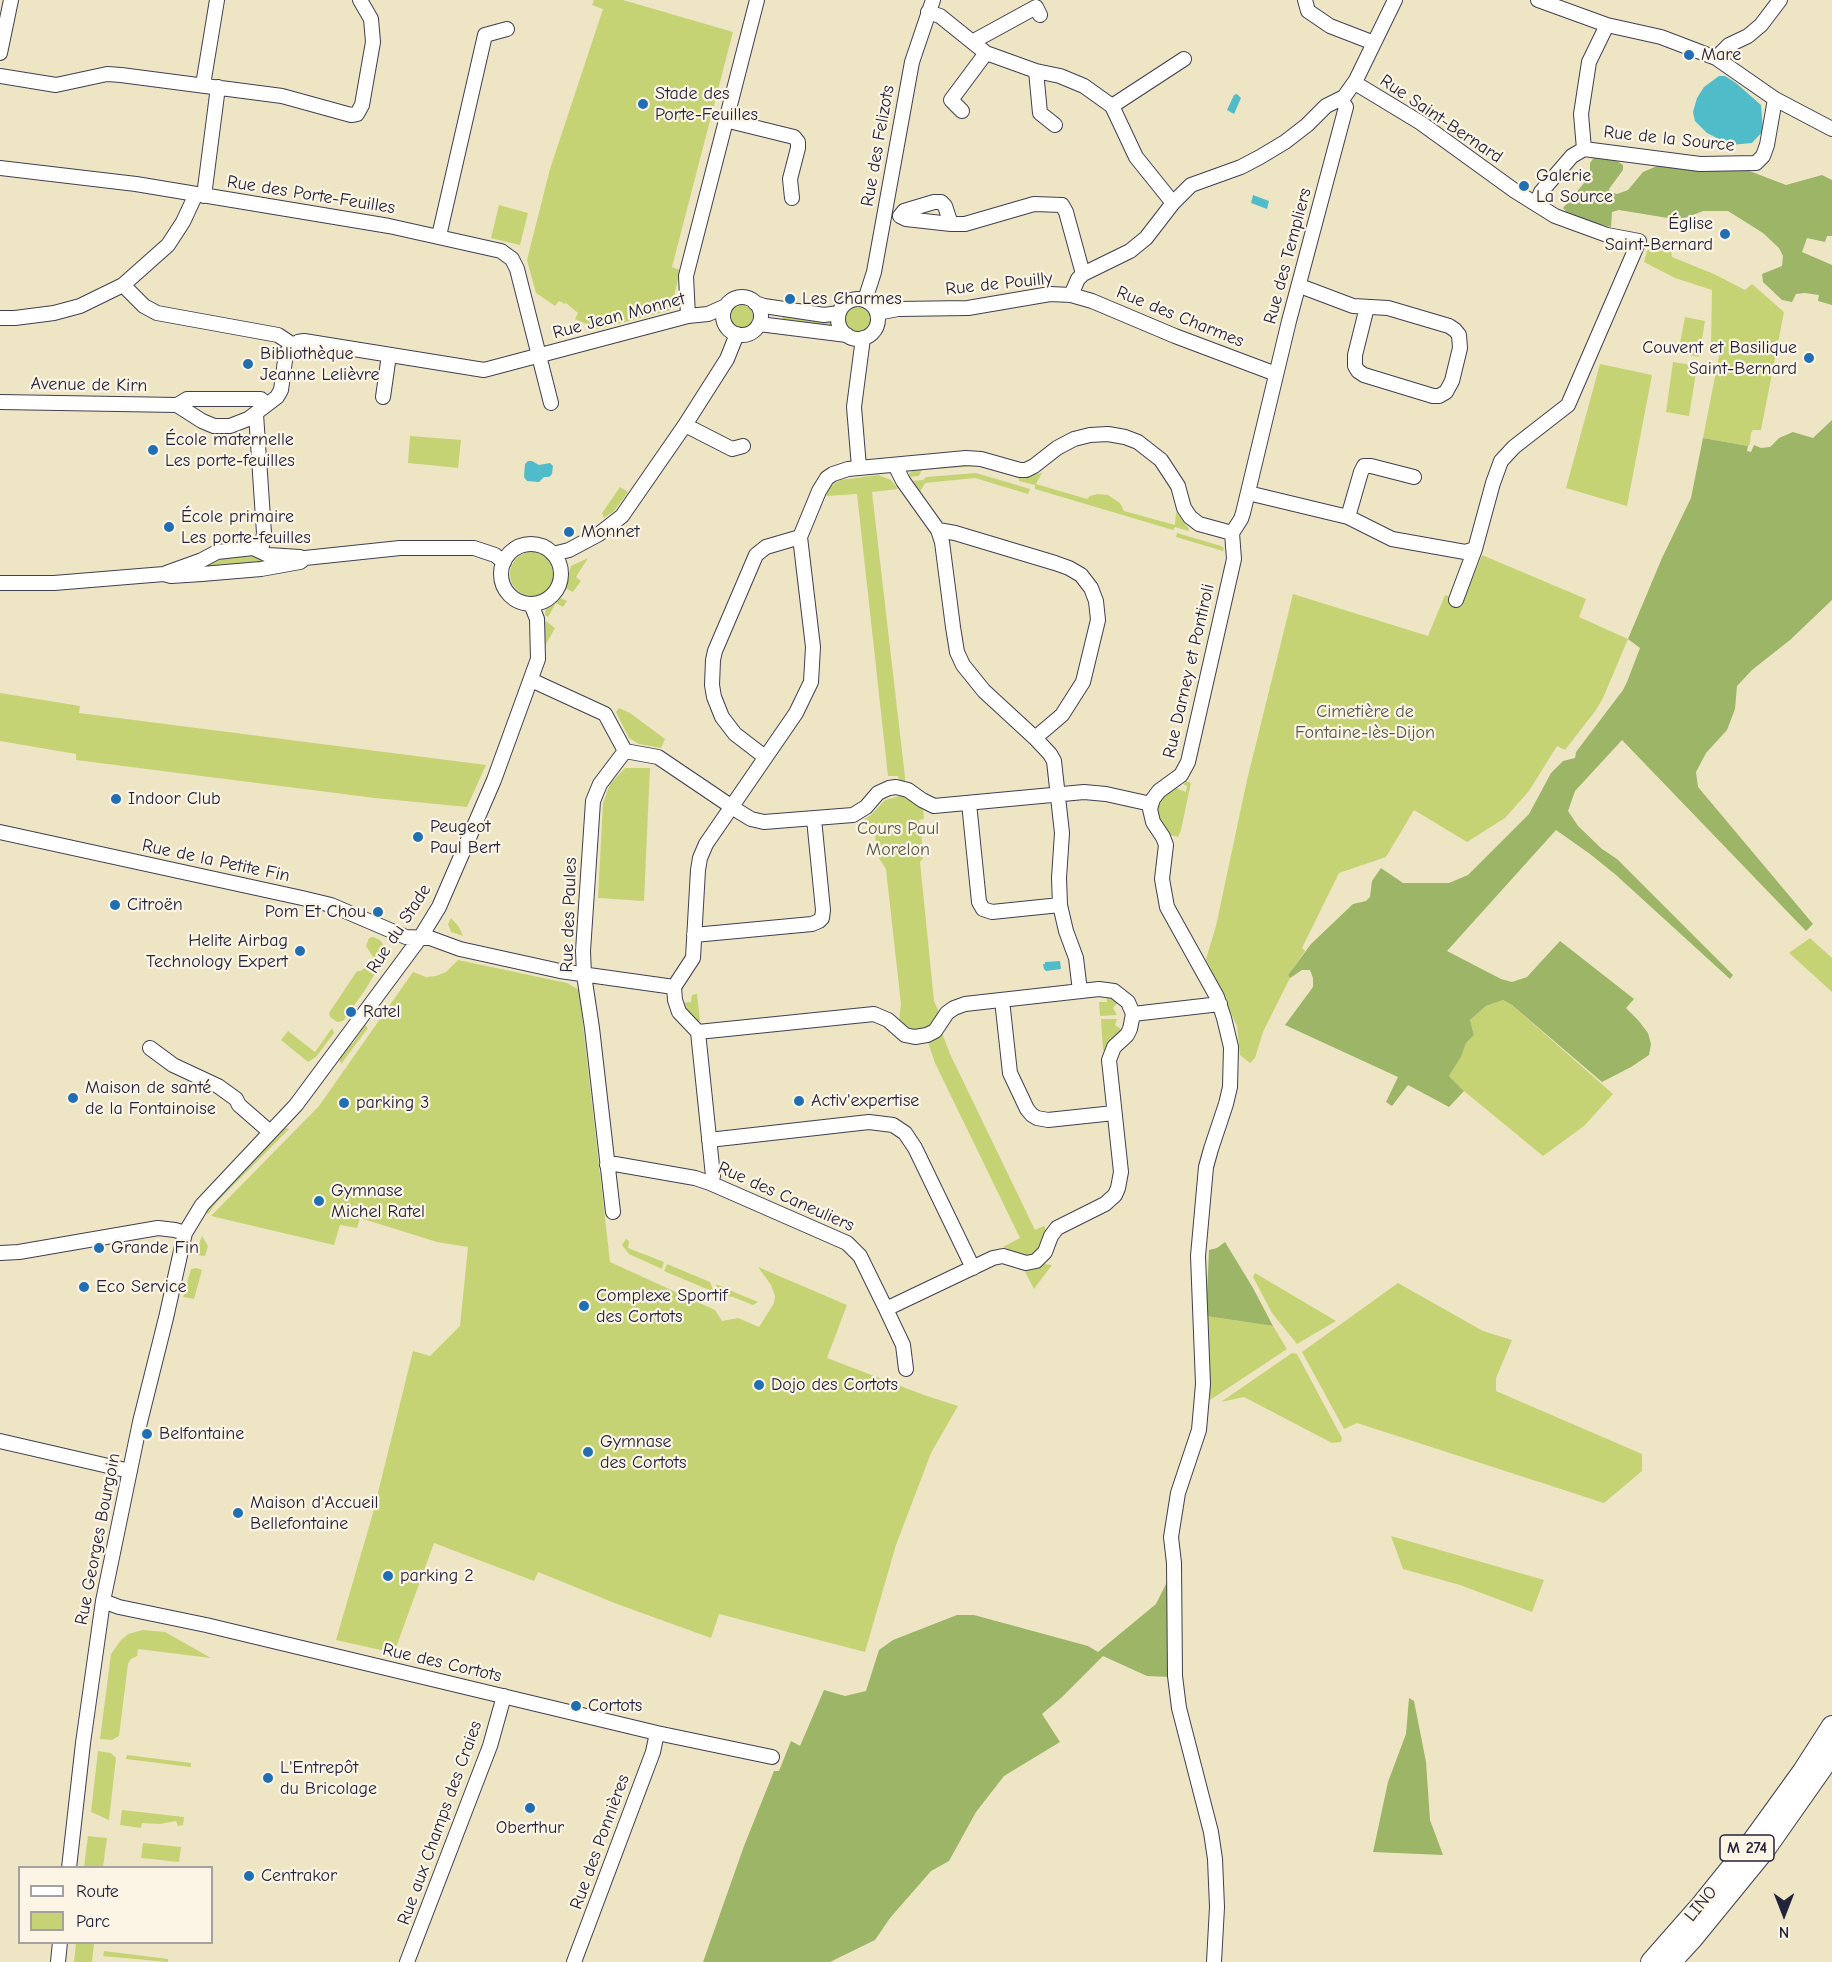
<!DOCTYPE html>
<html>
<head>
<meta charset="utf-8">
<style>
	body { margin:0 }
	#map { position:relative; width:1832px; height:1962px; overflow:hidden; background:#eee5c5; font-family:"Comic Neue",sans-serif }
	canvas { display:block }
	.legend { position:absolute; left:18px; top:1866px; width:195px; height:78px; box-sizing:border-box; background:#fcf5e5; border:2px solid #a5a1a1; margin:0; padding:8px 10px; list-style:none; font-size:18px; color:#22223b }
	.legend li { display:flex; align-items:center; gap:12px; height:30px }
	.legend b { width:30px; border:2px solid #a5a1a1 }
	.north { position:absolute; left:1754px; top:1884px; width:60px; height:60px; -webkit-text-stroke:4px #fcf5e5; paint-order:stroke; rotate:180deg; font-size:16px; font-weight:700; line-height:24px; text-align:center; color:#22223b }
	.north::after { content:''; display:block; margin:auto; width:21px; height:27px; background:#22223b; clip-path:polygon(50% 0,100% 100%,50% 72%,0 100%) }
</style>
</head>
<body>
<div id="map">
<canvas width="1832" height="1962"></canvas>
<ul class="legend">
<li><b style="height:8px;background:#fff"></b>Route</li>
<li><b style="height:16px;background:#c6d375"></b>Parc</li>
</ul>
<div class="north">N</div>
</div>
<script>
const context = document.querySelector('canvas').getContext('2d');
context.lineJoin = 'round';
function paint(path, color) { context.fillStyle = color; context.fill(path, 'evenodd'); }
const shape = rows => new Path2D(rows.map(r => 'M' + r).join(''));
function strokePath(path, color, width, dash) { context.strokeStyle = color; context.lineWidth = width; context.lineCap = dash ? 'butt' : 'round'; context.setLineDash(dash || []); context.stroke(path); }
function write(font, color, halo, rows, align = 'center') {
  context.font = font + ' "Comic Neue",sans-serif'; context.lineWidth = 4.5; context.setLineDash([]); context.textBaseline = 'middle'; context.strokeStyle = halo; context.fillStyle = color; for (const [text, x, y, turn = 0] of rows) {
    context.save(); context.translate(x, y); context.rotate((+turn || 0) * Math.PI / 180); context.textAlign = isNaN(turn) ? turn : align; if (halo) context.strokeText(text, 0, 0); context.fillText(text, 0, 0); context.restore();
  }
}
const green = shape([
	[594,0,623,0,733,32,672,267,680,270,671,310,598,329,575,319,578,313,566,303,565,304,559,301,555,306,536,293,527,260,550,169,603,9,592,5],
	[499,205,528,213,520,245,491,238],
	[1653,247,1671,250,1672,257,1714,274,1745,290,1752,284,1784,312,1761,430,1753,430,1751,433,1750,444,1748,446,1703,438,1720,351,1711,348,1712,290,1675,278,1644,262,1647,251],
	'729 317a12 12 0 1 1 24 0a12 12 0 1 1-24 0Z',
	'843 320a14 14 0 1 1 28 0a14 14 0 1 1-28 0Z',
	[783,313,831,321,831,328,782,321],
	[1685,317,1705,321,1699,357,1678,353],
	[1673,362,1697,366,1689,416,1666,412],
	[1600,364,1652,375,1627,506,1566,488],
	[410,436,461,440,458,468,408,463],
	[966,463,978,464,1015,475,978,466,922,470,919,476,908,477,909,474,913,470],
	[976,473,1030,489,1028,494,975,478,925,483,920,492,913,481,923,480,926,477],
	[1042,473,1036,484,1087,499,1090,496,1098,494,1108,495,1120,503,1124,511,1175,525,1176,512,1189,529,1188,531,1175,527,1173,530,1035,489,1035,485,1019,481,1019,478],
	[878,475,891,480,898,489,872,492,905,777,905,797,923,810,924,819,919,820,923,850,923,858,920,862,934,1001,939,1012,935,1020,940,1035,942,1033,950,1054,1035,1230,1044,1226,1046,1230,1038,1251,1030,1256,1023,1255,1003,1247,1020,1238,935,1063,928,1042,936,1038,930,1026,925,1029,913,1030,906,1028,899,1021,901,1004,886,869,877,855,874,825,862,826,862,821,872,814,885,800,900,796,899,781,898,776,888,776,857,494,826,496,830,487,840,480],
	[620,487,628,492,614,511,604,518,602,513],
	[1177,533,1221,546,1224,548,1223,551,1176,537],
	'510 574a22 22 0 1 1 44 0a22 22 0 1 1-44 0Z',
	[247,555,261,555,262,564,208,567,209,558],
	[1482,555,1586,599,1579,617,1628,639,1603,698,1596,710,1565,750,1557,746,1529,791,1505,818,1467,842,1414,810,1386,857,1339,873,1302,948,1305,951,1288,975,1290,978,1263,1032,1255,1058,1250,1063,1240,1055,1237,1026,1206,959,1216,926,1247,780,1293,594,1428,636,1445,595,1463,602],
	[588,558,576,577,581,581,573,592,565,588,571,566],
	[558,597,567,601,563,607,556,603,548,617,545,615,546,608],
	[546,621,555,628,545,646,544,645,544,622],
	[0,693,80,706,79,713,486,765,467,807,375,798,76,760,76,754,0,741],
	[619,708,630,713,665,739,661,748,639,744,629,738,616,712],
	[625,768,650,768,644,901,598,898,603,803,610,784],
	[1185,781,1191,783,1181,830,1178,837,1170,835,1165,831,1156,814,1158,801,1165,791,1176,785,1178,789,1186,792,1187,786,1184,785],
	[451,918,459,927,463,936,451,932,448,924],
	[373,937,380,940,385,947,385,957,365,990,343,1021,337,1022,330,1017,329,1013,357,971,360,971,371,964,373,957,366,946,369,938],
	[1810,938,1832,958,1832,992,1789,953],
	[458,960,567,983,579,990,610,1262,715,1310,722,1321,738,1318,759,1327,774,1303,775,1296,771,1285,758,1267,847,1305,827,1358,924,1395,958,1406,931,1453,896,1545,865,1652,719,1614,711,1638,617,1604,538,1572,534,1581,434,1543,394,1653,336,1640,373,1513,413,1351,430,1356,460,1326,468,1247,437,1242,360,1218,357,1228,340,1225,334,1245,211,1216,319,1106,413,972,426,977,436,976,446,972],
	[1106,993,1120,1000,1113,1008,1117,1015,1100,1016,1099,1002,1107,1002],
	[697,994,700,1020,698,1024,691,1018,681,1003,691,1002,692,995],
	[1503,1000,1512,1005,1613,1094,1584,1126,1543,1156,1464,1091,1449,1076,1461,1057,1466,1043,1474,1035,1470,1020,1486,1006],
	[1101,1019,1117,1019,1115,1025,1124,1031,1107,1052,1103,1050],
	[365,1025,368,1028,341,1064,339,1058,349,1042,352,1044],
	[332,1028,334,1033,316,1057,308,1062,281,1040,288,1031,315,1052],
	[282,1127,289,1129,217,1202,208,1214,204,1211],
	[202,1236,208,1246,205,1256,195,1255],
	[626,1239,629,1241,628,1248,664,1262,662,1269,629,1254,622,1245],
	[667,1264,710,1282,714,1292,664,1271],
	[1044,1264,1052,1265,1034,1289,1024,1270,1032,1269],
	[196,1268,202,1270,194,1299,183,1297,191,1269],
	[1255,1273,1336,1321,1297,1344,1272,1313,1253,1277],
	[1398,1283,1483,1331,1512,1340,1496,1378,1496,1391,1642,1454,1642,1471,1604,1503,1357,1423,1344,1429,1302,1352],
	[716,1284,741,1295,758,1302,753,1305,733,1297,720,1295],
	[1206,1316,1273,1326,1287,1349,1210,1400],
	[1292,1353,1297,1354,1342,1438,1341,1442,1332,1443,1244,1397,1221,1402],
	[1391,1536,1544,1580,1532,1612,1460,1585,1403,1569],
	[143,1630,165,1632,211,1658,138,1649,137,1656,131,1659,128,1664,119,1736,112,1740,100,1739,111,1654,121,1640,128,1634],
	[98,1751,111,1753,116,1758,109,1820,91,1812],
	[127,1755,191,1763,191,1767,126,1759],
	[122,1810,184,1817,183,1825,178,1826,176,1821,160,1824,142,1823,141,1828,120,1825],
	[88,1836,107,1838,103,1867,84,1867],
	[143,1843,181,1847,179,1862,141,1858],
	[76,1943,94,1943,92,1962,74,1962],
	[104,1951,168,1959,168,1962,103,1956]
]);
const forest = shape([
	[1595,156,1614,159,1623,165,1623,170,1609,189,1610,192,1617,194,1628,190,1643,172,1657,166,1747,170,1786,185,1822,175,1832,180,1832,236,1827,236,1825,242,1807,238,1802,252,1832,265,1832,305,1818,301,1819,295,1805,293,1796,294,1792,302,1782,300,1763,282,1762,274,1782,266,1783,256,1779,248,1763,233,1728,211,1703,211,1680,220,1619,210,1612,212,1611,227,1571,217,1563,208,1590,176,1590,163],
	[1832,420,1832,600,1790,640,1752,670,1737,686,1735,709,1727,730,1706,753,1696,772,1698,787,1813,924,1806,931,1622,740,1575,791,1568,811,1578,826,1602,849,1617,859,1733,975,1730,979,1616,875,1590,854,1556,830,1447,951,1501,979,1512,982,1527,977,1560,941,1634,999,1626,1008,1638,1020,1648,1033,1651,1044,1649,1055,1631,1067,1602,1082,1512,1005,1503,1000,1486,1006,1470,1020,1474,1035,1466,1043,1461,1057,1449,1076,1464,1091,1449,1107,1408,1085,1392,1106,1386,1102,1398,1077,1285,1025,1313,987,1313,978,1310,970,1302,970,1290,978,1288,975,1311,944,1353,904,1366,901,1370,897,1372,881,1381,868,1403,883,1449,883,1468,875,1529,814,1551,773,1563,761,1575,758,1576,752,1623,690,1627,682,1640,648,1628,639,1662,558,1691,498,1703,438,1748,446,1747,451,1751,452,1754,445,1761,448,1770,447,1779,438,1793,432,1813,438],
	[1225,1242,1253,1288,1273,1326,1206,1316,1209,1250,1217,1248],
	[1168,1580,1170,1677,1147,1676,1103,1656,1061,1698,1042,1714,1060,1742,1004,1776,976,1812,949,1861,931,1871,890,1918,875,1940,830,1962,703,1962,744,1846,774,1771,779,1771,791,1741,800,1746,824,1690,845,1696,866,1691,879,1650,893,1640,957,1615,974,1615,1088,1646,1098,1652,1156,1604],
	[1409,1698,1414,1701,1426,1762,1430,1820,1443,1855,1373,1852,1388,1782,1406,1734]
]);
const water = shape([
	[1719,76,1725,76,1736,83,1761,105,1763,131,1752,143,1731,145,1707,133,1695,121,1693,112,1697,98,1704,87],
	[1237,94,1241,98,1234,114,1227,110,1234,95],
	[1253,195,1269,201,1267,209,1251,203],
	[528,461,532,461,539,465,550,463,553,466,552,474,549,477,544,477,539,482,527,481,524,477,525,464],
	[1060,961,1061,969,1046,971,1044,969,1043,964,1045,964,1045,962]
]);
const minor = shape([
	[1305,0,1308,11,1330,26,1374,43],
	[1538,0,1607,25,1661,37,1716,58,1775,99,1832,129],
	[928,12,940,16,986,53,1036,71,1060,76,1084,86,1112,106,1136,157,1173,203],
	[972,42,1036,7,1040,15],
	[0,53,11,0],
	[1716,58,1729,45,1748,36,1761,25,1780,0],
	[1036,71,1040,113,1055,125],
	[0,76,56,85,107,74,121,75,282,96,351,115,357,114,362,105,373,42,371,19,360,0],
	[1355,83,1421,123,1515,191,1555,216,1607,235,1639,241,1568,405,1514,447,1501,461,1493,483,1475,549,1456,600],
	[203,85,217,0],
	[1112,106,1184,59],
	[962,111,951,100,986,53],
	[725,120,794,137,798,142,798,148,790,179,792,198],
	[1584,149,1581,114,1589,62,1607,25],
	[0,168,136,184,389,226,501,251,512,259,517,269,551,403],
	[204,196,218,87],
	[934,202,941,202,945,206,951,224,906,219,900,216,904,211,934,202],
	[1536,204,1541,192,1572,156,1584,149,1700,164,1756,163,1763,156,1767,145,1775,99],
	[951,224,965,224,1034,204,1062,205,1066,212,1083,274],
	[439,236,485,35,507,29],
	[123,285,144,306,157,313,278,335,293,345],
	[1300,286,1353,306,1388,308,1449,326,1455,330,1459,335,1460,348,1452,381,1446,392,1439,396,1433,396,1364,375,1358,371,1355,366,1355,355,1367,307],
	[1071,295,1078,279,1083,274,1130,251,1146,238,1173,203,1191,185,1241,167,1260,157,1285,142,1307,125,1326,106,1344,97,1356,80,1395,0],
	'723 316a19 19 0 1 1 38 0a19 19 0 1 1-38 0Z',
	'838 319a20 20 0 1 1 40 0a20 20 0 1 1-40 0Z',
	[865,300,874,272,912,62,933,0],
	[755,303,764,306,824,315,839,313],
	[877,313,898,309,968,308,1050,294,1071,295,1092,301,1175,336,1276,374],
	[688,316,686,276,757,0],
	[0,318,15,318,54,313,80,306,123,285,168,245,183,222,196,194],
	[759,324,847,335],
	[383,397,389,355],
	[0,402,177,405],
	[177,405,202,421,214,426,230,426,248,419,277,397,281,390,286,353,293,345,298,342,304,341,484,370,688,316,708,314,726,306],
	[177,405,187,399,261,399,266,405],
	[256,414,264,533,261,551],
	[685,425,732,449,743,446],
	[895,465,903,481,938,530,942,542,953,627,957,652,963,665,984,691,1035,738,1050,754,1054,761,1062,833,1059,878,1060,905,1066,931,1076,958,1080,991],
	[859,467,854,407,863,338],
	[1248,493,1348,517,1392,539,1465,552,1475,549],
	[1348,517,1361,472,1364,466,1371,466,1414,477],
	[938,530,955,533,1055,563,1069,568,1081,575,1091,588,1096,601,1098,620,1083,682,1062,715,1035,738],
	[1232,533,1241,519,1243,513,1289,321,1346,107,1341,100],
	'501 574a30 30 0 1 1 60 0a30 30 0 1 1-60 0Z',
	[553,554,569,550,599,534,622,516,685,425,727,359,737,334],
	[166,573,202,560,217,552,253,548,268,555,300,557],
	[0,583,54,583,164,574,171,576,202,574,261,569,300,562,305,558,400,548,474,548,495,555,504,562],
	[531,680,605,714,625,751],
	[625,751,658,757,738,811,751,819,764,822,853,815,866,807,878,793,889,788,896,787,908,790,922,800,934,806,1084,792,1106,794,1151,804],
	[765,757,735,734,722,717,714,697,712,685,713,660,715,651,756,555,766,547,800,537],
	[969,803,979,902,983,909,992,912,1060,905],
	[0,832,302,898,331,905,406,937,430,938,460,949,560,971,674,987],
	[694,935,812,924,819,921,822,918,823,910,814,819],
	[1002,1000,1010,1073,1027,1109,1032,1115,1037,1118,1048,1120,1114,1113],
	[1133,1014,1220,1004],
	[698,1032,874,1014,888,1020,905,1035,915,1037,927,1035,935,1031,947,1013,954,1008,965,1004,1099,989,1114,991,1128,1002,1133,1014,1130,1029,1127,1035,1114,1047,1109,1060,1121,1172,1118,1188,1115,1195,1105,1204,1057,1228,1051,1236,1045,1252,1036,1261,1026,1263,1003,1256,993,1258,886,1309],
	[150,1048,173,1065,218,1086,236,1099,239,1105,270,1132],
	[709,1140,869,1122,893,1125,905,1133,915,1148,973,1268],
	[607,1165,615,1164,695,1178,710,1183,847,1243,860,1256,886,1309,903,1345,906,1369],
	[710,1183,713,1176,698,1032,679,1012,675,1000,674,987,693,958,698,870,700,858,706,844,796,713,811,682,813,647,800,537,819,491,827,478,833,474,848,469,966,458,981,459,1020,470,1026,470,1034,466,1057,448,1074,439,1090,435,1108,434,1125,437,1138,442,1161,460,1178,486,1184,508,1190,517,1199,524,1232,533],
	[613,1212,592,1028,584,975,583,951,593,801,600,784,625,751],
	[0,1253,19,1252,158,1228,175,1230,185,1233],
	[0,1441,130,1471],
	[103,1601,119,1607,206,1625,657,1733,772,1757],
	[69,1868,83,1743,103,1601,140,1422,166,1318,185,1233,202,1205,296,1105,420,938,439,907,494,780,538,659,537,619,531,604],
	[58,1962,60,1942],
	[407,1962,490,1746,504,1696],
	[574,1962,653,1752,657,1733],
	[1214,1962,1217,1907,1215,1859,1211,1832,1179,1708,1175,1676,1174,1563,1171,1537,1178,1493,1199,1430,1203,1384,1198,1256,1206,1167,1211,1149,1226,1104,1230,1087,1231,1047,1224,1018,1217,997,1167,907,1162,879,1166,845,1163,837,1153,822,1150,809,1153,799,1159,791,1181,775,1188,762,1234,559,1232,533]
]);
const highway = shape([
	[1651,1962,1702,1904,1751,1843,1803,1771,1832,1726],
	[1671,1962,1693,1938,1764,1851,1832,1754]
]);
const markers = [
	[1689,55,6,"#1f6fb2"],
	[643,104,6,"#1f6fb2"],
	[1524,186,6,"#1f6fb2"],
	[1725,234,6,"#1f6fb2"],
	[790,299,6,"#1f6fb2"],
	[1809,358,6,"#1f6fb2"],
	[248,364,6,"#1f6fb2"],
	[153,450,6,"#1f6fb2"],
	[169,527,6,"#1f6fb2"],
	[569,532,6,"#1f6fb2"],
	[116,799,6,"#1f6fb2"],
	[418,837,6,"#1f6fb2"],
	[115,905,6,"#1f6fb2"],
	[378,912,6,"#1f6fb2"],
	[300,951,6,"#1f6fb2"],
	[351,1012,6,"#1f6fb2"],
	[73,1098,6,"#1f6fb2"],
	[799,1101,6,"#1f6fb2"],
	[344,1103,6,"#1f6fb2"],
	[319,1201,6,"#1f6fb2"],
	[99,1248,6,"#1f6fb2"],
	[84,1287,6,"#1f6fb2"],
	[584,1306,6,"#1f6fb2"],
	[759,1385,6,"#1f6fb2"],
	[147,1434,6,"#1f6fb2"],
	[588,1452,6,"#1f6fb2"],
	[238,1513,6,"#1f6fb2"],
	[388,1576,6,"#1f6fb2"],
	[576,1706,6,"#1f6fb2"],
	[268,1778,6,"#1f6fb2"],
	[530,1808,6,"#1f6fb2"],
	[249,1876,6,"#1f6fb2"]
];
const shields = [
	[1747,1848,54]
];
const shieldNames = [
	["M 274",1747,1848]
];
const poiNames = [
	["Mare",1701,55],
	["Stade des",655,94],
	["Porte-Feuilles",655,115],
	["Galerie",1536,176],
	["La Source",1536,197],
	["Église",1713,224,"right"],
	["Saint-Bernard",1713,245,"right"],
	["Les Charmes",802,299],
	["Couvent et Basilique",1797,348,"right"],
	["Saint-Bernard",1797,369,"right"],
	["Bibliothèque",260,354],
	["Jeanne Lelièvre",260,375],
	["École maternelle",165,440],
	["Les porte-feuilles",165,461],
	["École primaire",181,517],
	["Les porte-feuilles",181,538],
	["Monnet",581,532],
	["Indoor Club",128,799],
	["Peugeot",430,827],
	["Paul Bert",430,848],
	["Citroën",127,905],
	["Pom Et Chou",366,912,"right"],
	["Helite Airbag",288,941,"right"],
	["Technology Expert",288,962,"right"],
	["Ratel",363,1012],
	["Maison de santé",85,1088],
	["de la Fontainoise",85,1109],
	["Activ'expertise",811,1101],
	["parking 3",356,1103],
	["Gymnase",331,1191],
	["Michel Ratel",331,1212],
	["Grande Fin",111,1248],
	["Eco Service",96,1287],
	["Complexe Sportif",596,1296],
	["des Cortots",596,1317],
	["Dojo des Cortots",771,1385],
	["Belfontaine",159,1434],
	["Gymnase",600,1442],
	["des Cortots",600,1463],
	["Maison d'Accueil",250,1503],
	["Bellefontaine",250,1524],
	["parking 2",400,1576],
	["Cortots",588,1706],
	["L'Entrepôt",280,1768],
	["du Bricolage",280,1789],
	["Oberthur",530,1828,"center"],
	["Centrakor",261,1876]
];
const streetNames = [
	["Rue Saint-Bernard",1441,119,34],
	["Rue de la Source",1669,139,6],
	["Rue des Felizots",878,146,-80],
	["Rue des Porte-Feuilles",311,195,9],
	["Rue des Templiers",1288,256,-75],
	["Rue de Pouilly",999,284,-6],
	["Rue Jean Monnet",619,316,-15],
	["Rue des Charmes",1180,317,22],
	["Avenue de Kirn",89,385,1],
	["Rue Darney et Pontiroli",1189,671,-77],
	["Rue de la Petite Fin",216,861,12],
	["Rue des Paules",569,915,-88],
	["Rue du Stade",399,929,-57],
	["Rue des Caneuliers",786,1197,24],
	["Rue Georges Bourgoin",98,1539,-79],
	["Rue des Cortots",442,1663,13],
	["Rue aux Champs des Craies",440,1823,-70],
	["Rue des Ponnières",600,1842,-70],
	["LINO",1701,1904,-50]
];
const parkNames = [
	["Cimetière de",1365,712],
	["Fontaine-lès-Dijon",1365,733],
	["Cours Paul",898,829],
	["Morelon",898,850]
];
paint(green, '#c6d375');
paint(forest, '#9cb566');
paint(water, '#50bcca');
strokePath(minor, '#413f50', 16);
strokePath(highway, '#413f50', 22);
strokePath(minor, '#fff', 14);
strokePath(highway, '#fff', 20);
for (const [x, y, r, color] of markers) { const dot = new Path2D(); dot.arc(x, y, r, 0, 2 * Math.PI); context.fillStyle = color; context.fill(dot); strokePath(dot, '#fcf5e5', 2); }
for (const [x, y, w] of shields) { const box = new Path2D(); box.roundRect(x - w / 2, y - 13, w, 26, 4.5); context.fillStyle = '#fcf5e5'; context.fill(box); strokePath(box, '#22223b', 1.5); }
write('bold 16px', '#22223b', null, shieldNames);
write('18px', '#22223b', '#fcf5e5', poiNames, 'left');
write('18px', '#22223b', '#fcf5e5', streetNames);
write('18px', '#53574c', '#fcf5e5', parkNames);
</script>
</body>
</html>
